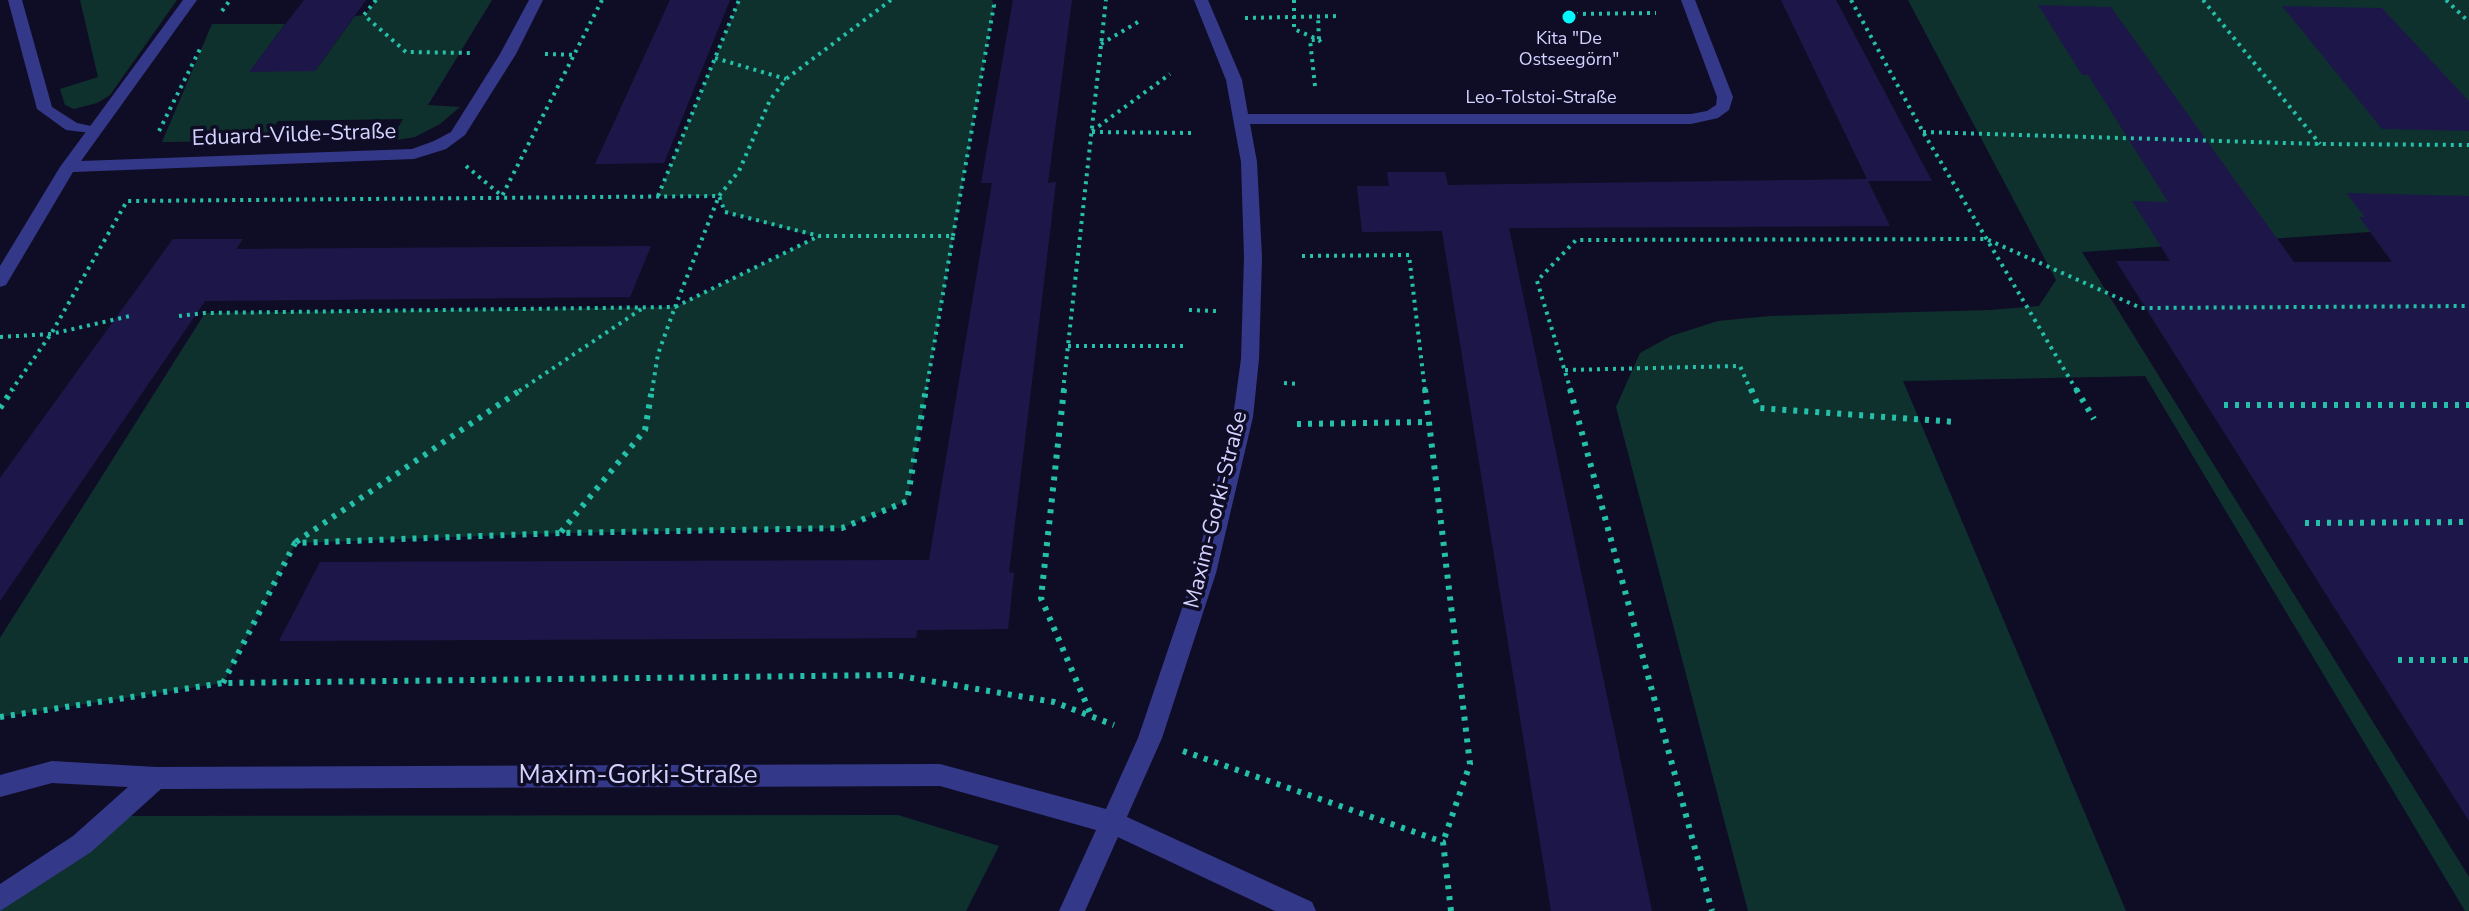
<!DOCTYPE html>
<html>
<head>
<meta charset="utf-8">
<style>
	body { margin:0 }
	canvas { display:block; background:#0f0d26 }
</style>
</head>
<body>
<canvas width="2469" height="911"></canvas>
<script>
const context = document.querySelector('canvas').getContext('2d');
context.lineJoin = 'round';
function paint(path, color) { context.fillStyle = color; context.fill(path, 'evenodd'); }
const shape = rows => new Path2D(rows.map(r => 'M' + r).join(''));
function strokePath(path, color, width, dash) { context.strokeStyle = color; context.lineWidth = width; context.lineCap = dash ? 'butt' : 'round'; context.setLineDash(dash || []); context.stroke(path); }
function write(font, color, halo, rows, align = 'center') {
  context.font = font + ' "Nunito Sans",sans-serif'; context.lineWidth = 7; context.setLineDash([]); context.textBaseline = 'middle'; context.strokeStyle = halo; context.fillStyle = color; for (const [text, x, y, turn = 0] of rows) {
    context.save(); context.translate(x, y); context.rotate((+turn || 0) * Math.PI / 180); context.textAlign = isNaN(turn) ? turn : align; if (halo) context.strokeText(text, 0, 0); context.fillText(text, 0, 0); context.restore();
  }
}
const green = shape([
	[80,0,177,0,110,95,97,103,74,109,65,105,60,89,98,77],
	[376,0,492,0,428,105,460,107,440,124,415,137,390,141,403,119,278,121,262,141,162,142,212,24,285,24,250,71,315,71,355,16,365,15],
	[739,0,992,0,994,5,907,501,842,528,561,533,296,543,223,683,0,717,0,638,205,313,675,307,817,237,725,212,719,196,658,196],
	[1908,0,2469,0,2469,225,2082,252,2469,877,2469,911,2465,911,2145,376,1903,381,2126,911,1748,911,1616,407,1640,353,1671,336,1718,321,1770,316,1990,310,2039,306,2056,280],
	[898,815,999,846,966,911,0,911,0,901,129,816]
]);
const building = shape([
	[304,0,366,0,315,71,249,72],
	[670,0,730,0,664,163,595,164],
	[1013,0,1072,0,1048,183,1056,182,1009,572,1014,573,1008,629,917,630,916,638,279,641,320,562,929,560,992,183,981,183],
	[1781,0,1836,0,1932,181,1868,181,1890,226,1509,228,1652,911,1551,911,1442,231,1362,232,1357,186,1389,186,1387,172,1445,172,1448,185,1867,179],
	[2038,5,2111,7,2294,262,2392,262,2359,217,2365,217,2346,193,2469,196,2469,821,2116,261,2170,261,2132,201,2168,202,2088,75,2082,75],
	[2282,6,2382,8,2469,101,2469,131,2382,129],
	[173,239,243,239,236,249,651,246,630,297,205,301,0,601,0,478]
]);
const pathFar1 = shape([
	[376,0,364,15,406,52,471,53],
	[1294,0,1294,29,1319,40,1323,45],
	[1851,0,1923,132,2077,391],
	[2203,0,2320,144],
	[2446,0,2469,22],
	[222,11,230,0],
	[1575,14,1656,13],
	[1245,18,1340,16],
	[1101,44,1138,22],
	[545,54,576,55],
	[715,58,786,79],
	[1315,86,1310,40,1319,40,1318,17],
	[159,131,201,47],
	[1092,131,1170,74],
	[1092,132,1195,133],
	[1923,132,2320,144,2469,145],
	[466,166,502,196,602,0],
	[658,196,739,0],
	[953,236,994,5,992,0],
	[1302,256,1409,255,1425,391],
	[1189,310,1216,311],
	[179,316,205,313,675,307,719,196,739,171,770,100,786,79,891,0],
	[0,337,51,334,130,316],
	[1068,346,1186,346],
	[1565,370,1740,366,1751,391],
	[1284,383,1299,384],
	[11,391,51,334,127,201,719,196,725,212,819,236,953,236,926,391],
	[519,391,643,308],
	[652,391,658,354,675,307,817,237],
	[1063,391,1106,0],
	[1571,391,1537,281,1576,240,1986,239,2141,308,2469,306]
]);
const path = shape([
	[1064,389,1041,598,1092,717],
	[1425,389,1470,764,1443,842],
	[1570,389,1712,911],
	[1751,389,1759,408,1956,422],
	[2076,389,2094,419],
	[2224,405,2469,405],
	[0,408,13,389],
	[1297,424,1428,422],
	[2305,523,2469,522],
	[561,532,645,430,652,389],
	[296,542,522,389],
	[2398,660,2469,660],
	[223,683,295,543,561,533,842,528,907,501,926,389],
	[0,717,223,683,894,675,1054,702,1114,725],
	[1183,751,1443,842,1451,911]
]);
const service = shape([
	[8,0,22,0,52,107,77,123,100,128,100,134,66,130,37,109,8,0],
	[1114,811,1312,902,1316,911,1275,911,1105,831,1102,823,1105,815,1114,811]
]);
const minor = shape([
	[183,0,197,0,81,161,412,149,434,141,451,132,500,54,529,0,543,0,516,54,465,135,446,149,414,159,73,172,6,285,0,287,0,266,60,167,183,0],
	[1194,0,1208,0,1242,80,1248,114,1691,114,1707,111,1716,105,1717,97,1681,0,1695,0,1733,97,1729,110,1718,118,1691,124,1250,124,1257,162,1262,257,1259,359,1253,417,1216,573,1162,738,1085,911,1059,911,1096,830,940,786,161,789,91,852,0,911,0,884,73,836,128,787,52,783,0,797,0,775,52,761,156,767,940,764,1106,809,1138,738,1194,573,1233,417,1241,359,1244,257,1241,162,1226,80,1194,0]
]);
const markers = [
	[1569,17,8,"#00f9fd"]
];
const farPoinames = [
	["Kita \"De",1569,40],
	["Ostseegörn\"",1569,61]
];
const farStreetnames = [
	["Leo-Tolstoi-Straße",1541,99]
];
const streetNames = [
	["Eduard-Vilde-Straße",294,136,-2],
	["Maxim-Gorki-Straße",1217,510,-76]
];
const nearStreetnames = [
	["Maxim-Gorki-Straße",638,777]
];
paint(green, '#0f312d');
paint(building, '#1d1749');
strokePath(pathFar1, '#25c0aa', 4, [3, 5]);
strokePath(path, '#25c0aa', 6, [4, 7]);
paint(service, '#343889');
paint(minor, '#343889');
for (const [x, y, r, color] of markers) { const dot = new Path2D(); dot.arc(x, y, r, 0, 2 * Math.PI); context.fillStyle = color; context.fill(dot); strokePath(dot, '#0f0d26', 3); }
write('18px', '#d4d2ff', '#0f0d26', farPoinames);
write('18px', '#d4d2ff', '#0f0d26', farStreetnames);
write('22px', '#d4d2ff', '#0f0d26', streetNames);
write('26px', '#d4d2ff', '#0f0d26', nearStreetnames);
</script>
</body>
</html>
